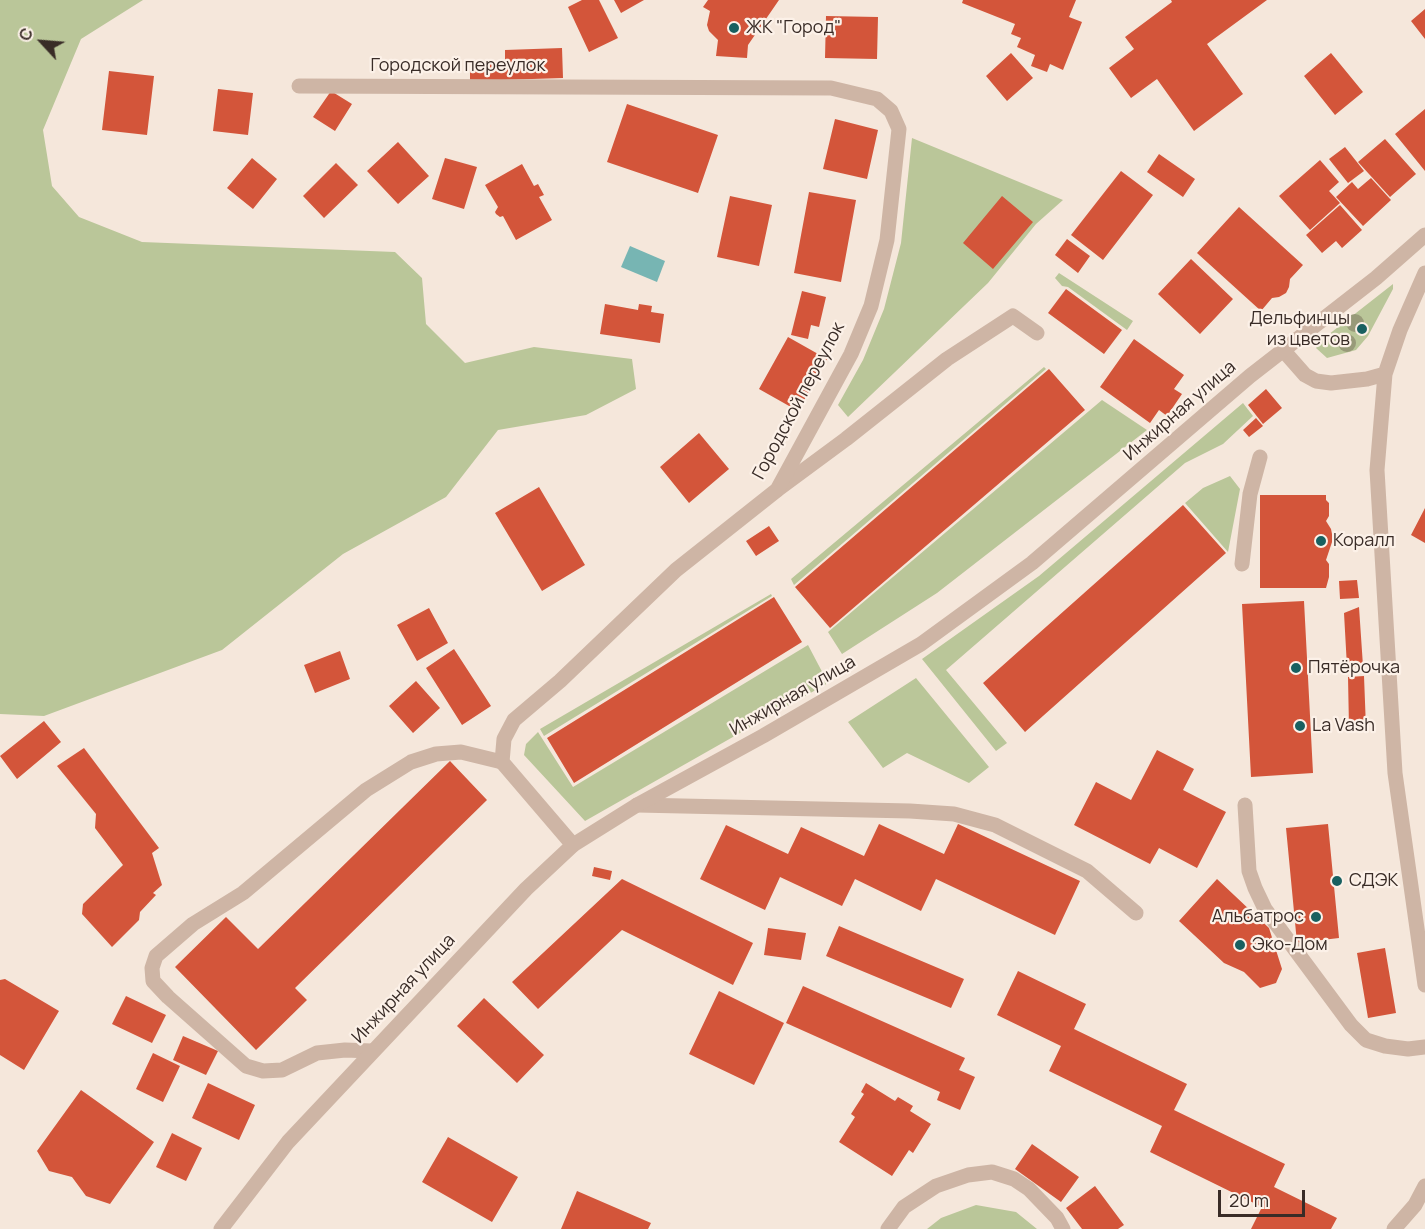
<!DOCTYPE html>
<html>
<head>
<meta charset="utf-8">
<style>
	body { margin:0 }
	#map { position:relative; width:1425px; height:1229px; overflow:hidden; background:#f5e7db; font-family:Manrope,sans-serif }
	canvas { display:block }
	.north { position:absolute; left:12px; top:12px; width:60px; height:60px; -webkit-text-stroke:4px #fcf1e8; paint-order:stroke; rotate:296deg; font-size:16px; font-weight:700; line-height:24px; text-align:center; color:#392c27 }
	.north::after { content:''; display:block; margin:auto; width:21px; height:27px; background:#392c27; clip-path:polygon(50% 0,100% 100%,50% 72%,0 100%) }
	.scale { position:absolute; left:1218px; top:1190px; width:87px; height:27px; box-sizing:border-box; border:3px solid #392c27; border-top:0; padding-left:8px; font-size:18px; line-height:21px; white-space:nowrap; color:#392c27; -webkit-text-stroke:4px #fcf1e8; paint-order:stroke }
</style>
</head>
<body>
<div id="map">
<canvas width="1425" height="1229"></canvas>
<div class="north">С</div>
<div class="scale">20 m</div>
</div>
<script>
const context = document.querySelector('canvas').getContext('2d');
context.lineJoin = 'round';
function paint(path, color) { context.fillStyle = color; context.fill(path, 'evenodd'); }
const shape = rows => new Path2D(rows.map(r => 'M' + r).join(''));
function strokePath(path, color, width, dash) { context.strokeStyle = color; context.lineWidth = width; context.lineCap = dash ? 'butt' : 'round'; context.setLineDash(dash || []); context.stroke(path); }
function write(font, color, halo, rows, align = 'center') {
  context.font = font + ' Manrope,sans-serif'; context.lineWidth = 4.5; context.setLineDash([]); context.textBaseline = 'middle'; context.strokeStyle = halo; context.fillStyle = color; for (const [text, x, y, turn = 0] of rows) {
    context.save(); context.translate(x, y); context.rotate((+turn || 0) * Math.PI / 180); context.textAlign = isNaN(turn) ? turn : align; if (halo) context.strokeText(text, 0, 0); context.fillText(text, 0, 0); context.restore();
  }
}
const green = shape([
	[0,0,143,0,81,39,43,130,52,186,79,217,142,242,395,252,422,278,426,324,465,363,534,347,632,359,636,389,586,415,498,430,446,497,343,554,222,650,44,716,0,714],
	[912,138,1063,200,1036,224,988,283,848,417,838,405,863,360,884,309,901,243],
	[1059,273,1133,321,1127,330,1068,287,1062,286,1055,278],
	[1393,284,1393,289,1368,336,1356,350,1327,358,1316,348,1319,342],
	[1044,367,1046,369,794,585,791,579],
	[1102,400,1147,430,937,593,842,654,828,632],
	[1243,403,1253,416,1223,444,1185,463,946,670,1007,743,996,751,922,659,1039,576],
	[1230,476,1240,489,1228,552,1185,503,1203,488],
	[771,594,772,596,544,736,540,729],
	[808,645,828,683,585,821,524,755,526,744,538,732,573,787],
	[916,678,989,767,969,783,907,753,883,768,848,722],
	[976,1205,1016,1212,1037,1229,927,1229,941,1218]
]);
const water = shape([
	[630,246,665,261,657,282,621,267]
]);
const building = shape([
	[582,0,599,0,618,38,589,52,568,7],
	[614,0,644,0,621,13],
	[708,0,779,0,748,45,747,58,716,56,718,40,709,31,707,25,710,11,703,7],
	[963,0,1076,0,1069,17,1082,22,1063,70,1050,64,1047,72,1031,66,1035,55,1017,47,1021,38,1011,34,1015,24,962,3],
	[1171,0,1267,0,1207,44,1243,94,1194,131,1157,79,1131,98,1109,68,1134,49,1125,37,1172,2],
	[1425,9,1425,39,1411,21],
	[826,16,878,17,877,59,825,58],
	[562,48,563,78,470,81,470,62,505,61,505,50],
	[1011,53,1033,78,1007,101,986,76],
	[1331,53,1363,92,1335,115,1304,76],
	[109,71,154,76,147,135,102,130],
	[218,89,253,93,248,135,213,131],
	[331,91,352,104,335,131,313,117],
	[627,104,718,135,698,193,607,162],
	[1425,109,1425,171,1395,134],
	[835,119,878,130,867,179,823,169],
	[1385,139,1416,174,1390,197,1358,162],
	[398,142,429,176,398,204,367,171],
	[1345,147,1364,171,1348,183,1329,159],
	[1159,154,1195,179,1183,197,1147,172],
	[252,158,277,179,253,209,227,188],
	[445,158,477,167,464,209,432,199],
	[1320,160,1339,182,1329,191,1340,203,1310,230,1279,196],
	[336,163,358,185,324,218,303,196],
	[522,164,534,186,538,184,544,195,539,197,552,220,516,240,503,216,500,217,496,214,495,212,498,207,485,185],
	[1121,171,1153,195,1103,260,1071,235],
	[1371,178,1391,200,1363,226,1336,197,1352,182,1358,189],
	[809,192,856,200,841,282,794,273],
	[730,196,772,205,759,266,717,257],
	[1002,196,1033,222,993,269,963,243],
	[1340,205,1362,230,1342,248,1336,241,1322,253,1306,235],
	[1239,207,1303,265,1290,279,1289,287,1286,293,1279,297,1272,298,1261,311,1197,253],
	[1067,239,1090,256,1078,273,1055,255],
	[1191,259,1233,299,1200,334,1158,294],
	[1066,289,1122,330,1104,354,1048,313],
	[802,291,826,297,819,327,811,325,808,339,791,335],
	[605,304,638,310,639,304,652,306,651,312,664,314,660,343,600,334],
	[788,337,827,359,798,411,759,389],
	[1134,339,1184,375,1174,389,1182,394,1167,416,1159,410,1150,423,1100,387],
	[1049,369,1085,410,830,628,795,587],
	[1266,389,1282,408,1263,424,1248,405],
	[1256,418,1263,426,1249,437,1243,430],
	[699,433,729,469,689,503,660,467],
	[539,487,585,565,542,591,495,513],
	[1260,495,1326,495,1326,500,1329,503,1329,516,1326,521,1331,529,1333,539,1326,560,1329,564,1329,577,1326,588,1260,588],
	[1183,505,1226,553,1025,732,983,683],
	[1425,508,1425,543,1411,535],
	[769,526,779,541,756,556,746,541],
	[1357,580,1359,598,1340,599,1339,581],
	[774,597,802,642,574,783,547,738],
	[1304,601,1313,773,1251,777,1242,604],
	[1359,607,1363,666,1347,667,1344,613],
	[429,608,448,643,417,661,397,625],
	[454,649,491,706,462,725,426,668],
	[340,651,350,679,315,693,304,665],
	[1364,676,1366,728,1349,728,1348,677],
	[416,681,440,708,413,733,389,706],
	[44,721,61,742,17,779,0,756],
	[84,748,159,848,152,853,162,885,153,893,156,895,140,912,139,920,112,947,82,914,83,904,123,865,95,828,96,814,57,766],
	[1157,750,1194,769,1183,790,1226,812,1197,868,1159,848,1150,864,1074,825,1096,782,1131,800],
	[450,761,487,800,295,988,307,1000,256,1050,175,967,226,917,258,949],
	[879,824,944,854,958,824,1080,881,1055,935,936,879,921,911,855,879,842,906,780,877,765,910,700,879,726,825,788,854,801,827,864,856],
	[1328,824,1339,938,1297,943,1286,828],
	[594,867,612,871,610,880,592,876],
	[622,879,753,943,733,985,622,930,538,1009,512,982],
	[1217,879,1269,928,1282,969,1276,983,1260,988,1244,972,1224,963,1179,921],
	[839,926,964,979,951,1008,826,956],
	[768,928,806,933,801,960,764,955],
	[1385,948,1396,1013,1368,1018,1357,953],
	[1018,971,1086,1004,1074,1029,1187,1084,1174,1110,1285,1164,1274,1187,1337,1218,1331,1229,1251,1229,1262,1207,1150,1152,1162,1126,1049,1071,1061,1046,997,1015],
	[5,979,59,1011,24,1070,0,1055,0,980],
	[803,986,965,1058,959,1070,975,1077,960,1110,937,1100,940,1092,786,1023],
	[719,991,784,1023,754,1085,689,1054],
	[126,996,166,1015,152,1043,112,1024],
	[484,998,544,1055,517,1083,457,1026],
	[183,1036,218,1051,206,1075,173,1060],
	[153,1053,180,1066,163,1102,136,1089],
	[208,1083,255,1105,239,1140,192,1118],
	[866,1083,895,1101,898,1097,913,1106,910,1111,931,1124,913,1153,909,1150,892,1176,839,1142,855,1117,851,1114,864,1094,861,1092],
	[81,1090,154,1142,110,1204,86,1196,72,1177,49,1171,37,1151],
	[172,1133,202,1148,186,1181,156,1167],
	[448,1137,518,1177,492,1222,422,1182],
	[1032,1144,1079,1177,1061,1202,1015,1169],
	[1095,1186,1124,1225,1118,1229,1082,1229,1066,1208],
	[577,1191,651,1223,648,1229,561,1229]
]);
const service = shape([
	[777,490,846,439,947,359,1013,316,1037,333],
	[637,805,910,811,954,814,995,825,1087,871,1136,913],
	[1245,805,1249,871,1255,888,1265,909,1351,1025,1366,1040,1385,1046,1408,1049,1425,1047],
	[372,1051,345,1050,317,1053,282,1070,263,1071,246,1066,168,997,153,981,152,968,156,956,193,924,243,893,366,790,411,762,436,754,461,752,502,762],
	[888,1229,904,1207,936,1186,968,1175,992,1172,1014,1179,1029,1189,1057,1218,1063,1229]
]);
const minor = shape([
	[299,86,831,88,877,99,891,111,899,129,887,240,871,306,851,354,777,490,676,570,560,681,514,720,504,739,502,762,573,845],
	[1425,273,1400,330,1385,374,1377,470,1395,773,1425,985],
	[1283,350,1305,375,1316,381,1331,383,1367,379,1385,374],
	[1242,564,1250,494,1260,457],
	[1394,1229,1415,1205,1425,1186]
]);
const tertiary = shape([
	[221,1229,288,1142,526,889,573,845,637,805,763,736,921,644,1032,563,1250,376,1376,278,1425,235]
]);
const trees = [
	[1355,323],
	[1347,343]
];
const markers = [
	[734,28,6,"#186060"],
	[1362,329,6,"#186060"],
	[1321,541,6,"#186060"],
	[1296,668,6,"#186060"],
	[1300,726,6,"#186060"],
	[1337,881,6,"#186060"],
	[1316,917,6,"#186060"],
	[1240,945,6,"#186060"]
];
const poiNames = [
	["ЖК \"Город\"",746,28],
	["Дельфинцы",1350,319,"right"],
	["из цветов",1350,340,"right"],
	["Коралл",1333,541],
	["Пятёрочка",1308,668],
	["La Vash",1312,726],
	["СДЭК",1349,881],
	["Альбатрос",1304,917,"right"],
	["Эко-Дом",1252,945]
];
const streetNames = [
	["Городской переулок",458,66],
	["Городской переулок",799,401,-62],
	["Инжирная улица",1180,411,-41],
	["Инжирная улица",793,696,-30],
	["Инжирная улица",404,989,-47]
];
paint(green, '#bac699');
paint(water, '#77b5b3');
paint(building, '#d3553a');
strokePath(service, '#ceb5a5', 15);
strokePath(minor, '#ceb5a5', 15);
strokePath(tertiary, '#ceb5a5', 15);
context.fillStyle = '#989a79';
for (const [x, y] of trees) { context.beginPath(); context.arc(x, y, 9, 0, 2 * Math.PI); context.fill(); }
for (const [x, y, r, color] of markers) { const dot = new Path2D(); dot.arc(x, y, r, 0, 2 * Math.PI); context.fillStyle = color; context.fill(dot); strokePath(dot, '#fcf1e8', 2); }
write('18px', '#392c27', '#fcf1e8', poiNames, 'left');
write('18px', '#392c27', '#fcf1e8', streetNames);
</script>
</body>
</html>
